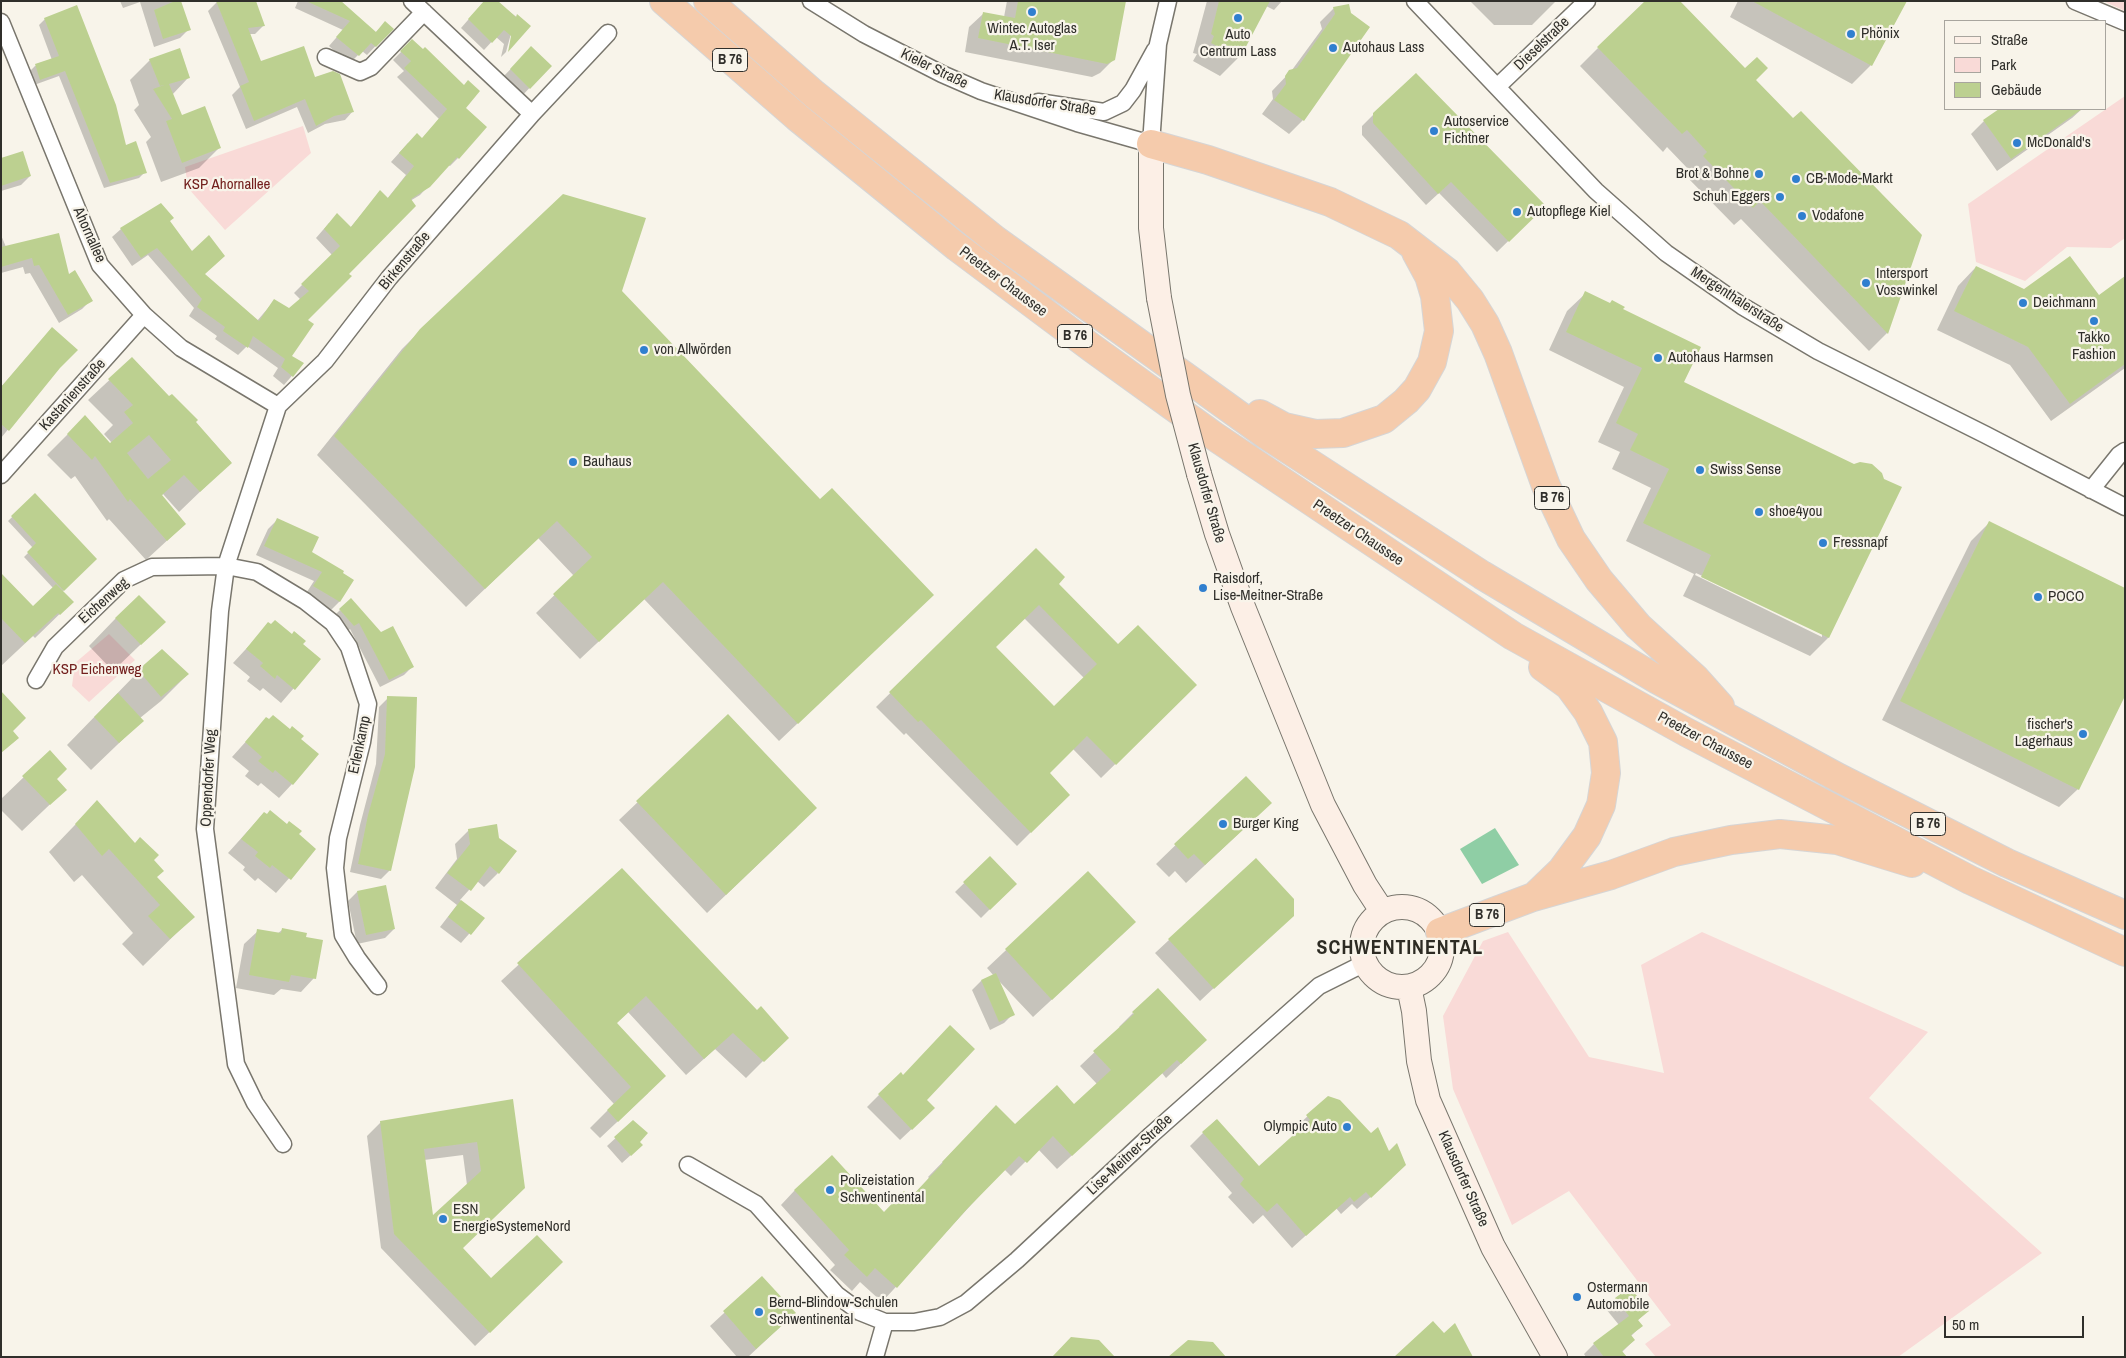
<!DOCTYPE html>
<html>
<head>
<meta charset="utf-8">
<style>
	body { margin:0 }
	#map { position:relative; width:2126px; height:1358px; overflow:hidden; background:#f8f4ea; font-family:"Archivo Narrow",sans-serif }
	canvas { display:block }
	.frame { position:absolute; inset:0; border:2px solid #302f2b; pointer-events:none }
	.legend { position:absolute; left:1944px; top:20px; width:162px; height:90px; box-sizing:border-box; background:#f8f4ea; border:1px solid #a8a59e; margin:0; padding:6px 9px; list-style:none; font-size:15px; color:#302f2b }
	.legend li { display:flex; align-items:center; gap:10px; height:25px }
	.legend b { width:25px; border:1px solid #a8a59e }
	.scale { position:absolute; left:1944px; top:1316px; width:140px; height:22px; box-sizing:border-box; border:2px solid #302f2b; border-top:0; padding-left:6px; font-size:15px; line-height:18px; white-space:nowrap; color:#302f2b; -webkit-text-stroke:4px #f8f4ea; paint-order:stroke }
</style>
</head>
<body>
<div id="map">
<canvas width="2126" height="1358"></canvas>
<div class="frame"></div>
<ul class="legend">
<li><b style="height:6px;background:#fcefe6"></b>Straße</li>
<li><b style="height:14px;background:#f9dad7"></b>Park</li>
<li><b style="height:14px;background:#bcd090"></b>Gebäude</li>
</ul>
<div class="scale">50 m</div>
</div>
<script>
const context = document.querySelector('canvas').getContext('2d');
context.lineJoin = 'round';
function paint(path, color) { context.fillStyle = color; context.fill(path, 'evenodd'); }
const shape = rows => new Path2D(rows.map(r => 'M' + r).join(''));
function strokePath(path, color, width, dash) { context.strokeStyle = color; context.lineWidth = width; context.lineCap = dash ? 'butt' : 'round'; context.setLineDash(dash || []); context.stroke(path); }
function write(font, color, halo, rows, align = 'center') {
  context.font = font + ' "Archivo Narrow",sans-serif'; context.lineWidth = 4.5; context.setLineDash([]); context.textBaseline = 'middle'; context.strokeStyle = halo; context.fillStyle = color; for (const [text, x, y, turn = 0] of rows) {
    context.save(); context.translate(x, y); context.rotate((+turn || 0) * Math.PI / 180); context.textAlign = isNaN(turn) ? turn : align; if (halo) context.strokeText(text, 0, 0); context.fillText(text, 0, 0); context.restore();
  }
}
const green = shape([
	[2103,1,2125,1,2125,11],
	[2125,96,2125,238,2111,248,2067,247,2025,281,1976,262,1968,204],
	[303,126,311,153,225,230,188,188,185,167],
	[109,634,135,660,89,702,72,686,75,663],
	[1508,932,1589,1057,1664,1073,1641,965,1702,932,1928,1032,1869,1098,2042,1253,1898,1357,1656,1357,1645,1344,1671,1325,1569,1191,1512,1225,1453,1089,1443,1016,1483,941]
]);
const water = shape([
	[1495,828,1519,865,1482,884,1460,849]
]);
const shadow = shape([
	[120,1,179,1,189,29,180,38,154,47,140,2,123,8],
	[218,1,264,25,255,34,250,34,260,63,314,79,353,111,345,120,325,124,308,133,297,107,246,129,232,95,240,87,208,11],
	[298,1,340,1,375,33,385,23,392,29,367,55,362,51,349,64,329,46,343,30,295,8],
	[496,1,529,27,512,30,506,52,501,57,504,44,496,37,484,50,461,28,482,4],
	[1007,1,1124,1,1114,59,1100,73,1092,77,965,52,969,27,983,14,1004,17],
	[1207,1,1282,1,1274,10,1266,6,1239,57,1220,76,1193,61,1197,54,1193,53],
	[1470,1,1556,1,1532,25,1494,25],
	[1738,1,1905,1,1871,65,1852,84,1730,17],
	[1348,6,1303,120,1289,134,1262,114,1273,99,1272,91,1292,70,1322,29,1320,22,1334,8],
	[45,19,126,146,145,172,139,178,104,188,59,76,34,85,29,72,35,66,52,60,39,25],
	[412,41,464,108,458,158,450,166,448,165,420,195,410,201,306,320,290,356,302,364,284,385,273,376,278,368,247,346,238,355,215,339,217,336,189,316,194,308,148,255,132,266,112,237,121,229,161,204,169,221,204,275,257,321,274,301,289,310,301,300,294,293,332,255,316,238,329,223,350,228,380,192,387,199,406,175,391,162,408,143,422,139,439,119,397,77,404,71,393,60],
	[531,48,550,66,521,97,502,78],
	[1598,48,1754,80,1793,120,1920,236,1887,333,1869,351,1741,219,1734,225,1685,175,1690,171,1667,147,1663,152,1580,66],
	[150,60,188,78,172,95,181,117,219,148,199,168,161,182,146,142,151,137,134,110,139,105,130,80],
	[2001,109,2082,109,2072,118,1997,171,1971,134,1984,121],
	[1374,114,1544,206,1497,252,1439,193,1426,205,1362,135,1362,126],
	[1,160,30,176,21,185,1,191],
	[58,234,68,276,91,300,82,309,59,323,30,273,25,274,23,267,1,273,1,235,6,247],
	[1976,267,2025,290,2098,297,2125,278,2125,368,2051,421,2010,365,1937,330,1958,286],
	[621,291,820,500,914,613,779,741,644,599,580,659,536,613,574,576,538,538,466,607,317,455,402,349,421,330],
	[1586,293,1622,310,1682,382,1900,488,1828,638,1810,656,1683,596,1694,574,1626,541,1651,488,1612,469,1620,452,1598,442,1624,387,1549,350,1567,311],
	[1696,573,1822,634,1822,637,1695,575],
	[52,329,59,367,1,438,1,387],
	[132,359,169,398,195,422,231,462,179,512,163,494,161,496,185,524,146,560,109,519,107,521,75,476,71,479,47,455,85,417,110,445,112,443,104,434,113,425,88,400],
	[35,495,96,559,62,592,72,602,35,638,33,636,1,666,1,574,33,608,54,589,24,557,33,548,8,521],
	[277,520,311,552,352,581,339,602,330,611,305,595,314,581,256,555,268,529],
	[1989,523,2078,789,2059,807,1882,720,1971,541],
	[1036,550,1057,584,1118,646,1196,685,1101,778,1073,749,1048,773,1068,795,1017,846,906,733,904,735,876,707],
	[1024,618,1084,678,1054,707,995,647],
	[340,610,381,634,412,667,404,675,380,687,350,629,346,633,332,618],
	[116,618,164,622,113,671,89,646],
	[269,624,302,645,319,659,281,703,263,688,260,691,247,681,250,677,233,663],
	[139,671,188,674,161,701,140,718,142,721,91,770,67,745],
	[388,698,390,870,381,879,350,872,360,825,376,764,379,707],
	[728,716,797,827,707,913,619,820],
	[267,718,300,740,292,784,279,798,261,783,258,786,245,776,249,771,232,757],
	[50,752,55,779,65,790,22,831,1,810,1,799],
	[1246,777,1252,821,1186,883,1175,871,1169,877,1156,864],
	[97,802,135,845,153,860,156,877,193,917,143,966,122,944,133,933,82,875,74,882,49,852],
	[264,813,297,834,315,849,276,893,258,878,255,881,243,870,245,867,228,853],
	[469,830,498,873,484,887,477,881,460,900,483,918,461,943,440,927,457,905,435,888,457,859,455,844],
	[990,858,1015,884,981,918,955,892],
	[622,869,757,1012,787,1037,746,1078,715,1049,686,1075,628,1012,615,1024,648,1093,600,1138,590,1128,614,1104,501,981],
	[1088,873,1116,940,1033,1017,998,980,1013,1014,1004,1023,990,1030,972,990,981,981,994,976,987,968],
	[385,887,394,929,385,938,357,944,348,901,357,892],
	[1280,926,1200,1001,1155,953,1169,940],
	[282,930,314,978,301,992,281,989,274,995,236,988,244,944,258,931,277,934],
	[1133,1013,1191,1054,1166,1078,1162,1073,1057,1169,1038,1149,1011,1176,1004,1169,882,1302,860,1282,852,1291,830,1270,835,1265,781,1205,795,1190,884,1214,910,1199,929,1178,928,1177,996,1107,1015,1125,1074,1105,1097,1084,1080,1066,1120,1028,1119,1027],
	[900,1074,934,1108,900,1140,867,1107],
	[1328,1097,1371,1135,1392,1178,1357,1209,1352,1204,1341,1214,1336,1208,1292,1248,1263,1215,1253,1224,1228,1197,1232,1193,1190,1146,1216,1120,1259,1168,1298,1133,1294,1129],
	[512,1101,461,1248,491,1280,548,1276,475,1346,381,1248,367,1136,381,1122],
	[463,1155,467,1185,432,1218,424,1160],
	[633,1122,638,1142,633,1153,622,1163,607,1146],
	[762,1278,780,1327,748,1357,737,1357,710,1326],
	[1616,1299,1647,1311,1637,1321,1641,1326,1631,1336,1634,1340,1622,1352,1626,1357,1586,1357,1584,1354,1594,1344,1619,1325,1606,1309]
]);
const building = shape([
	[175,1,181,1,191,30,163,39,154,10],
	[216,1,256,1,265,26,248,28,261,61,304,46,315,77,333,71,340,74,354,112,334,116,316,126,305,99,254,121,240,86,249,82],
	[306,1,341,1,376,32,385,21,394,29,376,47,371,43,359,56,336,37,350,21],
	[484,1,498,1,516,17,517,14,531,26,508,52,511,36,504,30,492,43,468,19],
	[1018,1,1126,1,1115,60,1107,64,978,38,983,12,1015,18],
	[1219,1,1270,1,1240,58,1211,43,1214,36,1211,34],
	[1645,1,1680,1,1745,68,1757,57,1768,68,1756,80,1793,118,1801,111,1922,235,1888,334,1760,201,1753,208,1703,156,1707,152,1687,130,1682,134,1597,47],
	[1752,1,1907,1,1872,66],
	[1349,4,1351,13,1370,27,1304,121,1274,100,1286,84,1285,76,1289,70,1297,68,1335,14,1333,7],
	[77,5,116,105,126,145,136,141,147,173,110,183,65,71,40,80,35,64,59,56,44,18],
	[412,39,423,49,425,47,464,85,468,80,480,91,466,108,487,127,459,159,457,157,430,187,411,199,416,206,349,274,352,276,308,320,314,324,292,356,304,363,293,377,281,367,285,359,253,336,248,348,223,331,225,327,197,307,202,299,157,248,141,258,120,228,161,203,174,218,170,221,192,251,209,235,225,256,205,274,259,321,274,299,289,308,309,291,301,284,340,246,324,229,337,213,351,227,380,190,388,198,414,166,399,153,417,133,422,138,447,109,404,68,411,61,400,51],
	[531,46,552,66,530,89,510,69],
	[180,48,190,78,169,84,182,115,205,106,221,148,182,163,166,121,172,119,153,89,164,85,160,86,149,59],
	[1416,73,1546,206,1509,242,1451,182,1438,194,1373,123,1373,113],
	[1999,109,2082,109,2011,159,1983,120],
	[23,151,31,176,1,186,1,158],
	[563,194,646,218,622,291,820,499,832,488,934,595,798,724,663,582,599,642,553,594,592,557,557,521,485,589,334,436,420,329],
	[59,233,69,274,75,270,93,301,68,315,39,265,34,266,32,258,1,267,1,247],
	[2070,256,2099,295,2125,276,2125,364,2070,404,2028,347,1954,311,1976,266,2024,289],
	[1585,291,1610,303,1612,300,1625,307,1623,309,1701,347,1684,382,1854,464,1860,462,1872,464,1882,473,1884,479,1902,487,1829,638,1701,577,1711,555,1643,523,1669,469,1630,450,1638,434,1616,423,1642,368,1566,332],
	[52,327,78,350,60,368,9,431,1,424,1,387],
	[132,357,169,396,172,394,198,420,196,422,232,463,200,492,184,475,162,495,186,524,167,541,130,499,128,502,95,456,92,460,67,434,85,415,110,443,133,423,124,412,133,405,108,379],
	[149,435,171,460,148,479,127,453],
	[35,493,97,559,64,591,27,552,36,543,11,516],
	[277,518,319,537,312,552,344,571,343,573,354,580,340,602,313,586,322,572,264,546],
	[1989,521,2125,588,2125,696,2079,790,1900,701],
	[1036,548,1065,577,1059,584,1118,644,1138,625,1197,685,1116,765,1087,736,1050,773,1070,795,1031,833,921,720,918,722,889,692],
	[1039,605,1097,664,1054,706,996,647],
	[1,573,33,606,56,584,74,602,60,615,58,613,25,643,1,618],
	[139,595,166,622,141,645,115,618],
	[351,598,381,632,393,626,414,667,389,680,359,623,354,626,339,609],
	[275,620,292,634,294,631,306,641,303,644,321,659,295,690,277,675,275,679,260,666,263,663,246,649,268,622,271,624],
	[162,649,189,674,161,697,138,670],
	[1,691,26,718,13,731,19,738,1,753],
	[118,693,144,721,119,743,94,717],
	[387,696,417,697,415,767,391,871,358,864,368,815,385,754],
	[728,714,817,808,726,895,636,801],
	[273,715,290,729,292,726,304,736,301,739,319,754,293,785,275,770,273,773,258,761,262,757,245,742,266,717,269,719],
	[50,750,67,769,57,779,67,790,50,805,22,776],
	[1246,776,1272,803,1205,865,1194,854,1188,859,1174,844],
	[97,800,135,843,140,837,159,855,154,860,164,871,157,877,195,917,170,939,148,916,160,905,109,849,102,856,75,824],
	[270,810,287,824,289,821,302,831,299,834,316,849,291,880,272,865,270,868,255,856,258,852,241,839,264,812,267,814],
	[497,824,499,838,517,851,499,874,490,866,471,891,447,873,470,844,468,829],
	[990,856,1017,884,990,910,963,882],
	[1256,858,1294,899,1294,916,1214,989,1168,939],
	[622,868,757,1010,761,1006,789,1038,764,1062,733,1033,704,1059,646,996,617,1023,666,1076,618,1122,607,1110,631,1087,517,963],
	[1088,871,1136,922,1052,1000,1005,949],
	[386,885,395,929,366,935,357,891],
	[461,900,485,918,471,935,448,917],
	[282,928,307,933,306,937,323,940,316,979,291,975,289,982,249,975,257,929,281,933],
	[996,973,1015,1015,999,1022,981,980],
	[1158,988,1207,1040,1181,1064,1177,1060,1072,1156,1053,1136,1027,1163,1019,1156,967,1209,897,1288,875,1268,867,1277,844,1255,849,1250,794,1190,832,1155,884,1212,904,1191,910,1198,943,1163,942,1162,996,1105,1015,1124,1057,1085,1074,1104,1111,1070,1093,1051,1134,1014,1132,1012],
	[950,1025,975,1049,927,1100,935,1108,912,1130,878,1094,901,1072,903,1075],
	[1328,1096,1340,1100,1371,1133,1378,1127,1389,1151,1397,1143,1406,1165,1371,1198,1366,1192,1354,1202,1350,1197,1306,1236,1277,1203,1267,1212,1240,1184,1244,1179,1202,1132,1217,1119,1259,1166,1310,1120,1306,1115],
	[513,1099,525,1188,463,1248,491,1278,537,1235,563,1262,490,1333,394,1234,380,1121],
	[477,1142,481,1171,433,1215,424,1149],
	[633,1120,648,1133,640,1142,643,1145,631,1156,614,1137],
	[762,1276,796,1313,756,1349,723,1311],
	[1630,1287,1649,1311,1638,1320,1643,1326,1631,1335,1635,1340,1622,1351,1627,1357,1604,1357,1593,1343,1629,1316,1615,1298],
	[1433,1321,1444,1333,1455,1323,1473,1357,1394,1357],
	[1071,1337,1099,1340,1115,1357,1052,1357],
	[1188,1340,1213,1342,1226,1357,1168,1357]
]);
const street = shape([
	[811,1,864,34,942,74,981,91,1077,123,1151,144,1158,44,1168,1],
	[1415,1,1596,191,1666,253,1742,306,1818,351,1986,435,2125,507],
	[2075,1,2125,22],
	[1,22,100,265,144,315,181,348,278,406],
	[326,57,360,72,371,67,424,12],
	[1498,86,1587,1],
	[1038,102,1104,112,1123,103,1133,90,1155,50],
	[532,114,608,33],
	[1,475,144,315],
	[2091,490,2119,455,2125,451],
	[36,680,55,647,124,580,152,567,226,566,257,572,305,601,333,623,349,647,368,704,362,742,338,838,335,868,339,903,343,935,357,958,378,986],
	[283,1144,255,1103,236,1064,205,829,220,611,226,566,278,406,325,361,389,278,532,114,412,1],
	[688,1165,756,1204,837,1295,860,1312,885,1322,914,1322,940,1317,966,1303,1017,1260,1151,1135,1319,986,1365,963],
	[875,1357,885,1322]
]);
const secondary = shape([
	[1151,144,1151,228,1159,298],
	[1199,474,1217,534,1243,607,1323,805,1365,885,1382,911],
	'1362 947a40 40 0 1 1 80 0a40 40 0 1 1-80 0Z',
	[1409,987,1414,1011,1419,1061,1428,1100,1493,1247,1555,1357]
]);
const highway = shape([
	[664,1,797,117,957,247,1092,348,1214,436,1513,636,1686,732,1970,880,2125,952],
	[708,1,814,94,994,239,1265,434,1482,575,1658,680,1839,778,2007,863,2125,915],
	[1151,144,1208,160,1330,202,1399,235,1447,272,1470,300,1485,324,1498,353,1546,486,1571,539,1599,580,1638,626,1695,678,1720,706],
	[1260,414,1284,427,1315,434,1343,433,1384,419,1406,401,1417,389,1432,362,1439,331,1435,296,1429,276,1416,252],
	[1537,894,1562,870,1587,836,1601,805,1606,773,1603,742,1588,712,1569,686,1543,667],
	[1440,932,1533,897,1611,875,1674,852,1731,840,1780,834,1837,840,1912,863]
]);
const secondaryBridge = shape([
	[1159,298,1178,395,1199,474]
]);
const markers = [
	[1032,12,5,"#307fcf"],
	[1238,18,5,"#307fcf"],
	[1851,34,5,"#307fcf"],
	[1333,48,5,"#307fcf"],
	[1434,131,5,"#307fcf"],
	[2017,143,5,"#307fcf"],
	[1759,174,5,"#307fcf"],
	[1796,179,5,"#307fcf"],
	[1780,197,5,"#307fcf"],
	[1517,212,5,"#307fcf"],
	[1802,216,5,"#307fcf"],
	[1866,283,5,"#307fcf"],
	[2023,303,5,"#307fcf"],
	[2094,321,5,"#307fcf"],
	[644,350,5,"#307fcf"],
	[1658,358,5,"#307fcf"],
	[573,462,5,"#307fcf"],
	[1700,470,5,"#307fcf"],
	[1759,512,5,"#307fcf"],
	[1823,543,5,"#307fcf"],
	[1203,588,5,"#307fcf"],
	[2038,597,5,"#307fcf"],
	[2083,734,5,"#307fcf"],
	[1223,824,5,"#307fcf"],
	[1347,1127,5,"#307fcf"],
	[830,1190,5,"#307fcf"],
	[443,1219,5,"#307fcf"],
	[1577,1297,5,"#307fcf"],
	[759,1312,5,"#307fcf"]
];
const shields = [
	[730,60,35],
	[1075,336,35],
	[1552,498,35],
	[1928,824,35],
	[1487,915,35]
];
const shieldNames = [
	["B 76",730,60],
	["B 76",1075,336],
	["B 76",1552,498],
	["B 76",1928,824],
	["B 76",1487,915]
];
const poiNames = [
	["Wintec Autoglas",1032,29,"center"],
	["A.T. Iser",1032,46,"center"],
	["Phönix",1861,34],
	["Auto",1238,35,"center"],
	["Centrum Lass",1238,52,"center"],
	["Autohaus Lass",1343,48],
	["Autoservice",1444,122],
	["Fichtner",1444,139],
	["McDonald's",2027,143],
	["Brot & Bohne",1749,174,"right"],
	["CB-Mode-Markt",1806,179],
	["Schuh Eggers",1770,197,"right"],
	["Autopflege Kiel",1527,212],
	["Vodafone",1812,216],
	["Intersport",1876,274],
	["Vosswinkel",1876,291],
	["Deichmann",2033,303],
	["Takko",2094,338,"center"],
	["Fashion",2094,355,"center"],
	["von Allwörden",654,350],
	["Autohaus Harmsen",1668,358],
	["Bauhaus",583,462],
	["Swiss Sense",1710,470],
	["shoe4you",1769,512],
	["Fressnapf",1833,543],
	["Raisdorf,",1213,579],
	["Lise-Meitner-Straße",1213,596],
	["POCO",2048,597],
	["fischer's",2073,725,"right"],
	["Lagerhaus",2073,742,"right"],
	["Burger King",1233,824],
	["Olympic Auto",1337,1127,"right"],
	["Polizeistation",840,1181],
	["Schwentinental",840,1198],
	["ESN",453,1210],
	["EnergieSystemeNord",453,1227],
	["Ostermann",1587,1288],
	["Automobile",1587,1305],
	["Bernd-Blindow-Schulen",769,1303],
	["Schwentinental",769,1320]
];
const streetNames = [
	["Dieselstraße",1542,44,-44],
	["Kieler Straße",934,69,26],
	["Klausdorfer Straße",1045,103,9],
	["Ahornallee",89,235,66],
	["Birkenstraße",405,261,-50],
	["Preetzer Chaussee",1003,282,37],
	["Mergenthalerstraße",1737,300,33],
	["Kastanienstraße",73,395,-48],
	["Klausdorfer Straße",1206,493,74],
	["Preetzer Chaussee",1358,533,34],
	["Eichenweg",104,601,-42],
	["Preetzer Chaussee",1705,741,28],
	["Erlenkamp",360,745,-78],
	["Oppendorfer Weg",209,778,-87],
	["Lise-Meitner-Straße",1130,1155,-43],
	["Klausdorfer Straße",1463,1179,66]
];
const parkNames = [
	["KSP Ahornallee",227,185],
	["KSP Eichenweg",97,670]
];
const districtNames = [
	["SCHWENTINENTAL",1400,949]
];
paint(green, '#f9dad7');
paint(water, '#8fcea5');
paint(shadow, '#0003');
paint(building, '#bcd090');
strokePath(street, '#79766d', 19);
strokePath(secondary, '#79766d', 26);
strokePath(highway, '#d6d5d5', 30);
strokePath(street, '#fff', 16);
strokePath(secondary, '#fcefe6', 24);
strokePath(highway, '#f5cbac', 28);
strokePath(secondaryBridge, '#79766d', 26, []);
strokePath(secondaryBridge, '#fcefe6', 24);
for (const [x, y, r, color] of markers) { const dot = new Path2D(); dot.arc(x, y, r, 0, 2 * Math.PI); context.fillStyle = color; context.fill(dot); strokePath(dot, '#f8f4ea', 2); }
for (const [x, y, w] of shields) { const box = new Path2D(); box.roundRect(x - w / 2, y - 11.5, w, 23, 4); context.fillStyle = '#f8f4ea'; context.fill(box); strokePath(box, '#302f2b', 1); }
write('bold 14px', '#302f2b', null, shieldNames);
write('15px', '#302f2b', '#f8f4ea', poiNames, 'left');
write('15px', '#302f2b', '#f8f4ea', streetNames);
write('15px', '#73201e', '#f8f4ea', parkNames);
context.letterSpacing = '1px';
write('bold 20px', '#2d2b23', '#f8f4ea', districtNames);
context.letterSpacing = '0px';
</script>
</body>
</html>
